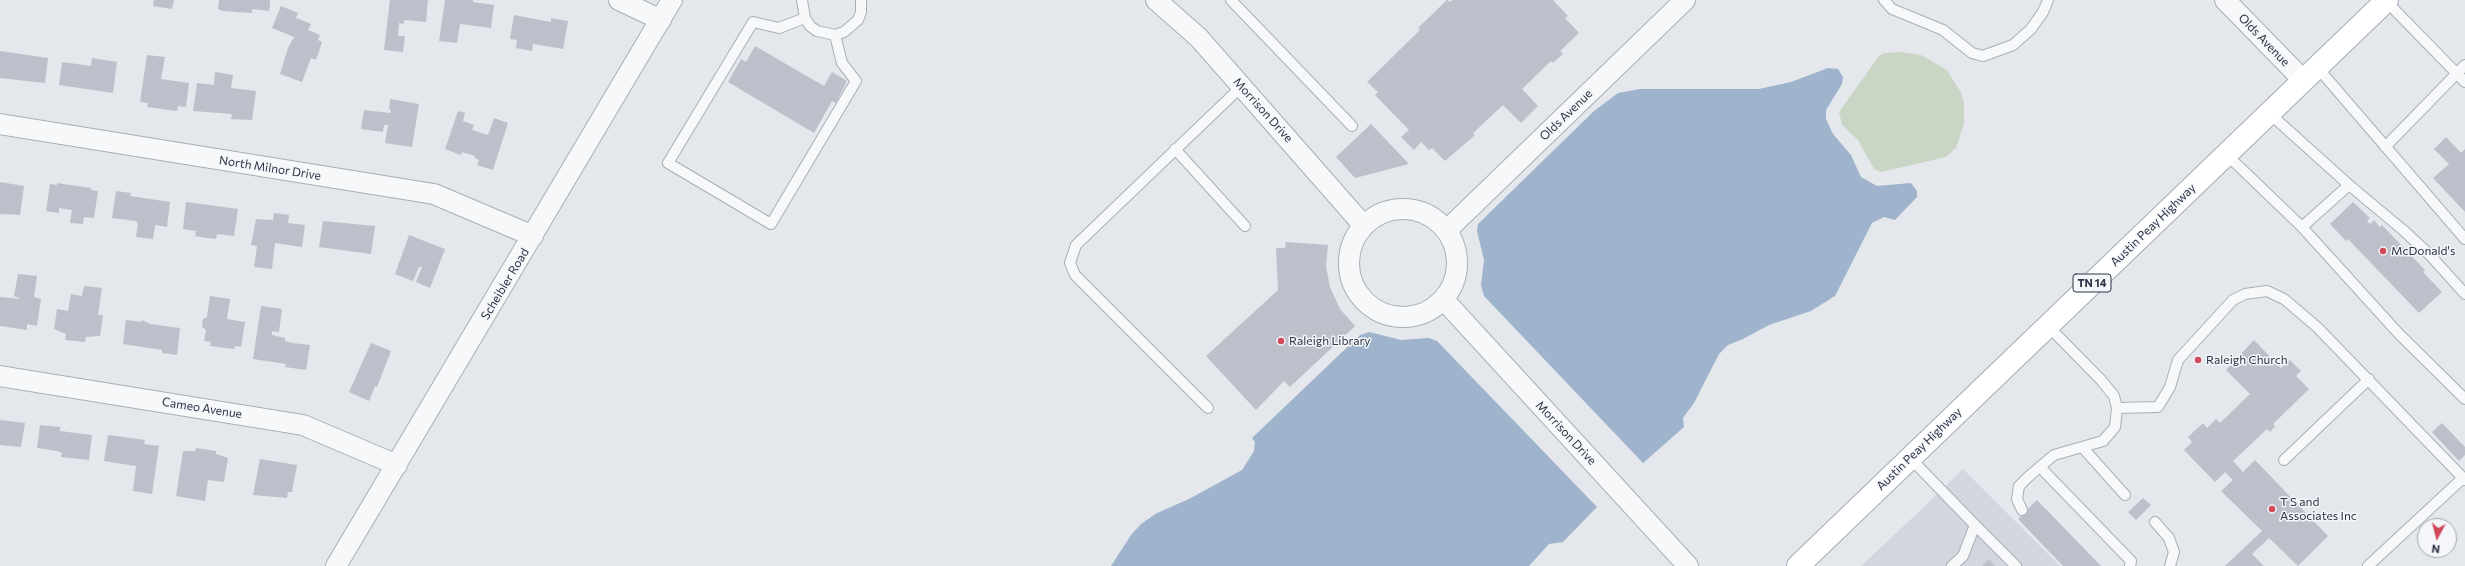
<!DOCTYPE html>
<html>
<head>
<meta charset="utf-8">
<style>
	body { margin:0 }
	#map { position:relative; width:2465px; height:566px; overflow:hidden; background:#e4e7ec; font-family:Commissioner,sans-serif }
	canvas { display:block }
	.north { position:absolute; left:2417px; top:518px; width:40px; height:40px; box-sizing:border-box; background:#f4f6f9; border:1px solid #a4a8b1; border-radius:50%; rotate:187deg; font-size:11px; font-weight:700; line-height:16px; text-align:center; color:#2b3445 }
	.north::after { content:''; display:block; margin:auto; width:14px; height:18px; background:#d1495b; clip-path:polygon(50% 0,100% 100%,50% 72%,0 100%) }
</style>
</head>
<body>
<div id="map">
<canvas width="2465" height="566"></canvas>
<div class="north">N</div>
</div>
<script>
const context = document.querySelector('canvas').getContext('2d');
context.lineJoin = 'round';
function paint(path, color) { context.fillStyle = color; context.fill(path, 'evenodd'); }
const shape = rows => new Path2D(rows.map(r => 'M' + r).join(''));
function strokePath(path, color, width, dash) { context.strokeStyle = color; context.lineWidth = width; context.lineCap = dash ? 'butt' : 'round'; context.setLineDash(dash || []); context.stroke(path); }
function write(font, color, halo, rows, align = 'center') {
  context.font = font + ' Commissioner,sans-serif'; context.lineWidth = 3; context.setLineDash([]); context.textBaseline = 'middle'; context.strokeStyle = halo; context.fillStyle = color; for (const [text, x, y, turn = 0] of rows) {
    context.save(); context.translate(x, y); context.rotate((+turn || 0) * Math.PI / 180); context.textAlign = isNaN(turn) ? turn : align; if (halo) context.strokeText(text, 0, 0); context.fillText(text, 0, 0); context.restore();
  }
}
const built = shape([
	[1963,469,2060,566,1861,566,1908,522]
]);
const green = shape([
	[1899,52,1921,55,1947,70,1961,93,1964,103,1964,123,1956,148,1946,157,1881,172,1874,169,1858,140,1842,125,1839,112,1879,56,1884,53]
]);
const water = shape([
	[1828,68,1838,69,1843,77,1842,84,1826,110,1826,119,1833,134,1851,155,1861,177,1877,186,1911,183,1917,191,1917,197,1895,220,1884,217,1872,223,1835,296,1811,311,1769,325,1743,339,1728,345,1719,354,1694,403,1683,418,1684,427,1643,463,1484,296,1481,285,1484,260,1477,231,1478,224,1594,111,1618,93,1640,89,1759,89,1791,82],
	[1369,332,1401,340,1429,338,1437,341,1597,507,1563,542,1549,544,1529,566,1111,566,1131,535,1141,524,1157,513,1189,499,1242,470,1254,451,1255,442,1252,438,1360,335]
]);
const building = shape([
	[154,0,174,0,172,9,153,6],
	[219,0,270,0,270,4,269,11,252,9,252,13,223,11,218,9],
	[390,0,428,0,426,22,404,20,404,24,399,23,398,36,405,36,403,52,384,50],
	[445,0,473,0,473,2,494,5,491,28,460,24,457,43,439,41],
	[1447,0,1450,2,1452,0,1553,0,1568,16,1565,18,1579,33,1560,51,1563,54,1553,63,1551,61,1522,89,1538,106,1521,123,1503,105,1473,133,1475,135,1445,161,1432,148,1429,150,1421,142,1414,150,1401,137,1409,130,1375,95,1378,92,1367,82,1420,30,1418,28],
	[281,6,298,13,296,18,311,24,308,30,320,35,318,40,322,42,316,60,311,58,302,82,280,74,288,48,294,37,272,28],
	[514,15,551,22,551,18,568,21,563,49,533,44,532,51,516,48,517,40,510,39],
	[755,46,824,86,832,72,847,81,836,103,832,101,814,133,728,82,741,59,746,62],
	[0,51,48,58,45,83,0,78],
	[147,55,165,57,161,79,189,83,186,107,178,106,177,111,147,107,148,103,140,102],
	[92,58,117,62,113,93,59,85,62,62,91,66],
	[215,72,233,75,231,88,256,91,252,120,231,119,232,114,193,111,197,83,214,85],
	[390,99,419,104,412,147,385,143,388,125,384,125,383,132,361,129,364,110,390,113,391,110,389,109],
	[458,111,465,113,463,121,474,125,472,130,488,135,494,118,508,123,493,170,477,165,479,160,475,158,475,156,462,152,461,155,445,149],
	[1371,124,1409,164,1355,178,1336,157],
	[2446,137,2461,153,2465,149,2465,212,2433,178,2449,164,2434,149],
	[0,182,24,186,20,215,0,214],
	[57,183,91,188,91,190,98,191,94,218,84,217,83,224,70,223,72,210,59,208,59,213,46,211,50,184,57,185],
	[116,191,131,193,130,196,170,202,167,227,155,225,153,239,136,237,138,224,136,221,112,218],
	[186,202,238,209,234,236,217,234,216,239,207,238,195,236,196,231,183,229],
	[2353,202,2370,218,2367,221,2370,224,2374,220,2380,227,2382,225,2425,270,2423,272,2442,292,2419,313,2348,239,2346,241,2330,224],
	[274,213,289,215,288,223,305,225,302,247,275,243,272,269,254,267,257,246,251,245,256,219,273,220],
	[323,221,375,226,371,254,319,247],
	[409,235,445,249,430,288,416,282,422,267,419,267,413,281,395,274],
	[1286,242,1328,245,1326,266,1330,287,1340,309,1355,326,1290,387,1284,381,1256,410,1206,356,1278,290,1276,248,1285,248],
	[18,274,37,276,34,297,41,299,37,326,27,324,27,330,0,326,0,297,21,299,14,296],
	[84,286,102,288,98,315,103,315,100,336,86,337,85,342,65,340,66,334,54,329,57,309,68,311,71,294,82,296],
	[210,296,230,299,227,319,245,322,241,347,235,346,234,349,210,346,211,342,204,341,206,330,202,327,203,319,207,317],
	[261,306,282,309,279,332,272,331,272,335,285,338,285,341,292,343,310,345,306,370,285,367,286,364,253,359],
	[126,320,141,322,142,320,150,324,180,328,177,355,162,353,162,350,123,344],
	[2254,340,2281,368,2290,360,2301,371,2296,376,2309,389,2273,424,2275,426,2270,432,2267,429,2233,461,2243,472,2255,460,2328,536,2298,566,2269,538,2252,554,2264,566,2225,566,2262,531,2221,491,2233,480,2225,472,2215,482,2184,450,2192,442,2188,437,2203,423,2207,428,2216,419,2220,423,2250,394,2226,370],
	[371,343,391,351,377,387,375,386,369,401,349,392],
	[0,420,25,423,21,447,0,445],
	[2442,423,2465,447,2465,455,2459,461,2432,432],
	[40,425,60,427,60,431,92,435,89,460,61,457,62,453,57,451,37,448],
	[108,435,145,440,144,444,159,446,152,494,133,491,136,466,104,461],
	[196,448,216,451,216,454,228,458,224,482,208,480,205,501,176,496,183,451,195,451],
	[260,459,297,465,292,492,288,492,287,498,253,495],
	[2143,498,2151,505,2136,520,2128,512],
	[2037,500,2101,566,2063,566,2018,519],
	[1989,559,1995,566,1982,566]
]);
const lane = shape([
	[802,0,805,18,810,26,817,31,835,35,844,32,858,20,861,12,861,0],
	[1231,0,1352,126],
	[1884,0,1892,9,1943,30,1972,53,1983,56,2013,45,2031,29,2043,12,2048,0],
	[2386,1,2465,82],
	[805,18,779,28,753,22,668,163,771,224,856,81,842,63,835,35],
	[2317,67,2465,239],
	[2269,113,2349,185,2403,230,2429,254,2465,294],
	[2385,147,2465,65],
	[1175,149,1245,226],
	[2226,154,2302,227,2399,334,2465,399],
	[2302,227,2349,185],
	[1208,408,1075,275,1070,263,1076,245,1242,86],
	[2117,408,2158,407,2170,387,2178,360,2233,300,2245,294,2267,291,2284,299,2317,327,2465,480],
	[2083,448,2125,495],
	[1910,458,1975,525,1963,556,1952,566],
	[2284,460,2369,379],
	[2040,467,2131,561,2130,566],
	[2022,510,2017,499,2019,486,2028,477,2054,455,2103,441,2115,427,2117,408,2114,396,2101,380,2048,326],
	[2155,522,2169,538,2174,552,2170,566],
	[1975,525,2016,566],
	[2368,566,2463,478]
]);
const street = shape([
	[619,0,661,20],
	[1156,0,1199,38,1364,226],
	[2225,0,2303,80],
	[0,124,434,194,533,236],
	'1349 263a54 54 0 1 1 108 0a54 54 0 1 1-108 0Z',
	[1447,230,1685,0],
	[1444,300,1688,566],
	[0,376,303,425,397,465],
	[336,566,672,0]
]);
const primary = shape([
	[1798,566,2387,0]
]);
const markers = [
	[2383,251,4,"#d1495b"],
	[1281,341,4,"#d1495b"],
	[2198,360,4,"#d1495b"],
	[2272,509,4,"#d1495b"]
];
const shields = [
	[2092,283,38]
];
const shieldNames = [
	["TN 14",2092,283]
];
const streetNames = [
	["Olds Avenue",2264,40,46],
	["Morrison Drive",1263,110,48],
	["Olds Avenue",1566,115,-44],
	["North Milnor Drive",270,168,9],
	["Austin Peay Highway",2153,225,-44],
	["Scheibler Road",505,284,-59],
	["Cameo Avenue",202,408,9],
	["Morrison Drive",1566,433,47],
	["Austin Peay Highway",1919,449,-44]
];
const poiNames = [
	["McDonald's",2391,251],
	["Raleigh Library",1289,341],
	["Raleigh Church",2206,360],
	["T S and",2280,502],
	["Associates Inc",2280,516]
];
paint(built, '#d2d6de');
paint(green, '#c9d6c5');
paint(water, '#9fb4cc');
paint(building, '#bbc0ca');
strokePath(lane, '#a9aeb7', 12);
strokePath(street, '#a9aeb7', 22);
strokePath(primary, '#a3abb8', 24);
strokePath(lane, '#f7f8fa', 10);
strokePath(street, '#f7f8fa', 20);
strokePath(primary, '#fff', 22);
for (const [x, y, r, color] of markers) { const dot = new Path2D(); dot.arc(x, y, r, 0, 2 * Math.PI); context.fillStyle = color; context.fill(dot); strokePath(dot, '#f4f6f9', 1.5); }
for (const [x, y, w] of shields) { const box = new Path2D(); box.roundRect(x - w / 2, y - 9, w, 18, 3); context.fillStyle = '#f4f6f9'; context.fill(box); strokePath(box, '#2b3445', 1); }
write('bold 11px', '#2b3445', null, shieldNames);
write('12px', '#2b3445', '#f4f6f9', streetNames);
write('12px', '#2b3445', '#f4f6f9', poiNames, 'left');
</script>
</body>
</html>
